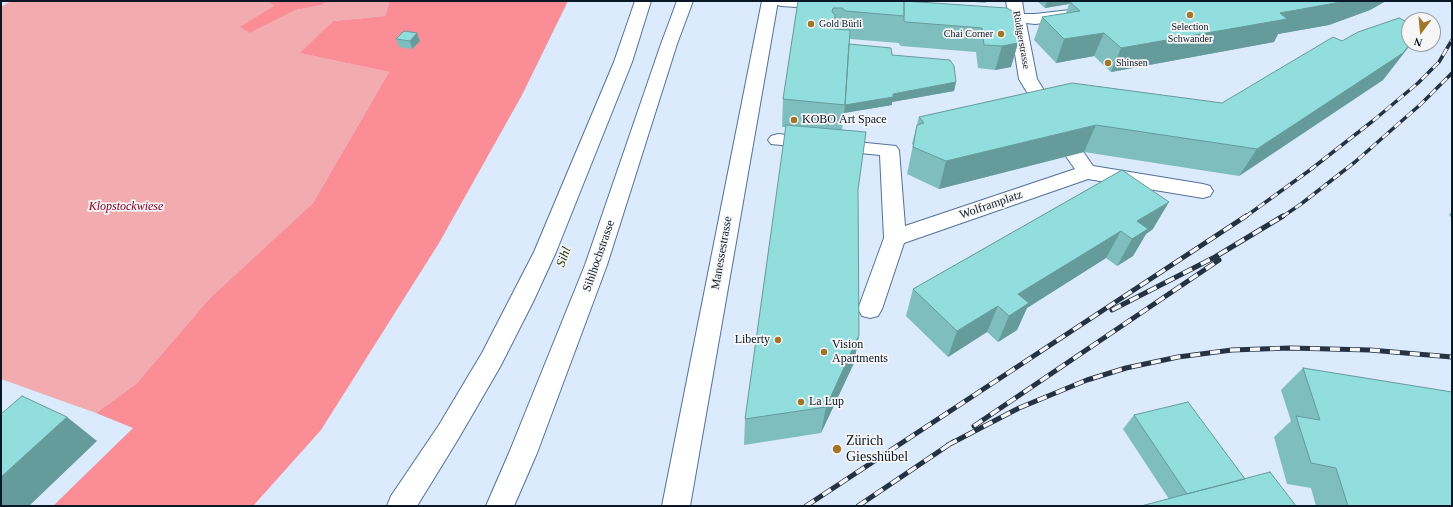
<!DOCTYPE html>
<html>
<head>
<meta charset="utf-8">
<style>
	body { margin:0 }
	#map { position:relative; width:1453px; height:507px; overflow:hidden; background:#dceafd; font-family:"Times New Roman",serif }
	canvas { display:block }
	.frame { position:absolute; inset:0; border:2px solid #0a1727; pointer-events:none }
	.north { position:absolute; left:1401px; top:12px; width:40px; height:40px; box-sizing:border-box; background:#f6f6f6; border:1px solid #989da3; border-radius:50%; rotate:196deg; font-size:11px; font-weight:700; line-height:16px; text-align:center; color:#0a1727 }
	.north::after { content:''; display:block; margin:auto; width:14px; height:18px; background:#a37528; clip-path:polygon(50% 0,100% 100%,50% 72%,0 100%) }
</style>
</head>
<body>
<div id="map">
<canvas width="1453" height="507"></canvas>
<div class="frame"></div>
<div class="north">N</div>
</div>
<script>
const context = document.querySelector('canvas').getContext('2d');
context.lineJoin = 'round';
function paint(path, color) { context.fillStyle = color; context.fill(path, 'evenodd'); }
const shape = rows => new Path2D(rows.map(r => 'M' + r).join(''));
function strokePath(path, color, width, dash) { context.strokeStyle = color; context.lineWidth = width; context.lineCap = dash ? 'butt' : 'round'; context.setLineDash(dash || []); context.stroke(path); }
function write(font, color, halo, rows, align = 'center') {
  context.font = font + ' "Times New Roman",serif'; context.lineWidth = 3.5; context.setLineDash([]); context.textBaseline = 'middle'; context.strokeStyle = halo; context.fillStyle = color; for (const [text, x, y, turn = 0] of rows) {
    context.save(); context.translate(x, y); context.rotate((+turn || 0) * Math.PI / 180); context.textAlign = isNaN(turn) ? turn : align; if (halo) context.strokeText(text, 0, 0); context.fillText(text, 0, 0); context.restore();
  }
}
const green = shape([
	[11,1,267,1,274,6,250,33,296,10,322,5,327,1,390,1,385,16,333,21,301,53,389,72,313,203,210,298,136,384,96,413,1,379,1,7]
]);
const forest = shape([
	[267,1,327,1,322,5,296,10,250,33,240,27,274,6],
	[390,1,568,1,522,95,439,243,321,430,253,506,53,506,133,428,96,413,136,384,210,298,313,203,389,72,300,53,333,21,385,16]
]);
const pier = shape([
	[625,1,706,1,665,149,620,303,539,506,366,506,400,455,456,363,501,281,568,139]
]);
const street = shape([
	[773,1,833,1,835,4,833,7,827,9,781,6,775,4,773,1],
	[1006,1,1022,1,1024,14,1035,14,1070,10,1076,12,1078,15,1076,18,1070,20,1035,24,1026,23,1037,79,1058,113,1056,117,1049,119,1042,117,1019,79,1010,22,983,21,977,19,975,16,977,13,983,11,1008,13,1006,1],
	[778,134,896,146,899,150,905,226,1075,169,1065,155,1068,150,1075,149,1082,150,1093,166,1203,184,1210,186,1213,191,1210,196,1203,198,1088,179,904,243,882,309,878,316,870,318,862,316,858,309,884,238,880,155,771,144,768,140,771,136,778,134]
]);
const primary = shape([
	[762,1,778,1,690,506,662,506,762,1]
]);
const highway = shape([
	[635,1,651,1,632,62,556,252,533,302,500,367,457,441,417,506,387,506,391,496,439,425,482,353,534,252,614,62,635,1],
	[677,1,693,1,677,44,607,265,537,453,514,506,486,506,509,453,585,265,661,44,677,1]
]);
const railFar1 = shape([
	[1245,217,1310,170,1374,120,1418,83,1439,62,1452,40],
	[1282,217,1301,204,1355,162,1421,104,1452,73]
]);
const rail = shape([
	[1112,310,1215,257,1283,216],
	[974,426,1219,260],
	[948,445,1019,408,1087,380,1126,368,1178,357,1232,350,1290,348,1370,350,1452,357],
	[806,506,1246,216],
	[858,506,953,442]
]);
const wall = shape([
	[798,1,1007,8,1018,43,1011,67,995,70,978,68,976,52,901,46,899,44,899,43,850,39,849,44,892,55,956,82,954,91,892,102,892,105,844,113,842,130,858,190,859,335,854,363,821,433,744,445,745,419,786,127,782,127,783,99],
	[962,1,986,1,986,3],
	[1037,1,1386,1,1370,10,1329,25,1278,34,1274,42,1111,72,1094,56,1056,63,1034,40,1042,17,1066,13,1069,4,1045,8],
	[396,39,420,41,412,49,399,47],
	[1342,41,1411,44,1383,80,1239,176,1084,152,939,189,907,174,913,145,912,144,919,117,1222,103],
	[1122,170,1153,229,1146,234,1133,256,1117,266,1106,258,1027,308,1017,330,998,342,987,332,948,357,906,316,913,289],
	[1452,211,1452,218,1449,215],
	[1303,368,1452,506,1316,506,1311,488,1287,484,1274,437,1291,421,1281,390],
	[1134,415,1245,479,1169,499,1123,429]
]);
const shadedWall = shape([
	[1047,1,1088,1,1070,2,1069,4,1045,8],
	[1346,1,1386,1,1370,10,1329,25,1278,34,1274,42,1111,72,1121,48,1280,13],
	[417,33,420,41,412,49,410,41],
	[1104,33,1094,56,1056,63,1064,39],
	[1018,43,1011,67,995,70,1002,46],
	[1410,44,1411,44,1383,80,1239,176,1257,149],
	[956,82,954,91,892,102,892,105,844,113,845,105,893,94],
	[1096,125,1084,152,939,189,946,161],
	[1169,202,1153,229,1146,234,1133,256,1117,266,1132,239,1137,221],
	[1121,231,1106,258,1027,308,1017,330,998,342,1018,294],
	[998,306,987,332,948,357,957,331],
	[859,335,854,363,821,433,826,407],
	[67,417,97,441,29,506,1,506,1,477]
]);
const building = shape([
	[798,1,904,1,904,16,846,11,842,8,833,8,832,12,835,15,834,29,850,30,845,105,783,99,798,1],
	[904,1,1007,8,1012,11,1018,43,1002,46,984,45,982,28,906,22,904,21,904,1],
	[1076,1,1346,1,1280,13,1287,19,1121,48,1104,33,1064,39,1042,17,1080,11,1070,2,1076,1],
	[1399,18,1409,23,1409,44,1410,44,1403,53,1257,149,1096,125,946,161,913,147,917,125,924,123,919,117,1072,83,1222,103,1333,37,1342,41,1358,32,1399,18],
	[404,31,417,33,410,41,396,39,404,31],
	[849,44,891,48,892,55,950,60,954,66,956,82,893,94,893,97,845,105,849,44],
	[786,125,866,132,858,190,859,335,826,407,745,419,786,125],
	[1122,170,1169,202,1137,221,1148,229,1132,239,1121,231,1018,294,1029,303,1009,316,998,306,957,331,913,289,1122,170],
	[1303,368,1452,392,1452,506,1348,506,1336,468,1311,463,1296,416,1320,420,1303,368],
	[22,396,67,417,1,477,1,414,22,396],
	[1188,402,1245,479,1187,494,1134,415,1188,402],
	[1270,472,1296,506,1141,506,1270,472]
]);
const markers = [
	[1190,15,4,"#a37528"],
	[811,24,4,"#a37528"],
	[1001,34,4,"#a37528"],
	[1108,63,4,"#a37528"],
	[794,120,4,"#a37528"],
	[778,340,4,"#a37528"],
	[824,352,4,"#a37528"],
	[801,402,4,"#a37528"],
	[837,449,5,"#a37528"]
];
const farPoinames = [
	["Gold Bürli",819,24],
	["Selection",1190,27,"center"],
	["Schwander",1190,39,"center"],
	["Chai Corner",993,34,"right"],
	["Shinsen",1116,63]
];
const farStreetnames = [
	["Rüdigerstrasse",1021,40,80]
];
const poiNames = [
	["KOBO Art Space",802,120],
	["Liberty",770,340,"right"],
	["Vision",832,345],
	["Apartments",832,359],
	["La Lup",809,402]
];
const streetNames = [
	["Wolframplatz",991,205,-19],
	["Manessestrasse",722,253,-80],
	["Sihlhochstrasse",599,256,-71]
];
const parkNames = [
	["Klopstockwiese",126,207]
];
const waterNames = [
	["Sihl",564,257,-70]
];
const nearPoinames = [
	["Zürich",846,441],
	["Giesshübel",846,457]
];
paint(green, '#f2abae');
paint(forest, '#fa8d95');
paint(pier, '#dceafd');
strokePath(street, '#52719b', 2);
strokePath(primary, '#52719b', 2);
strokePath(highway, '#52719b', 2);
paint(street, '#fff');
paint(primary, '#fff');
paint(highway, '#fff');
strokePath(railFar1, '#243242', 3.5);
strokePath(rail, '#243242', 5);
strokePath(railFar1, '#f6f6f6', 2.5, [8]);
strokePath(rail, '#f6f6f6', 3.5, [10]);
paint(wall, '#7ebebe');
paint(shadedWall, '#669b9b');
paint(building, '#92dddd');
strokePath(building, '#669b9b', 1);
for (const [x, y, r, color] of markers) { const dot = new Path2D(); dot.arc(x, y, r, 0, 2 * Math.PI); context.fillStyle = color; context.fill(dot); strokePath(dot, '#f6f6f6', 1.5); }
write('10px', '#0a1727', '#f6f6f6', farPoinames, 'left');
write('10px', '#0a1727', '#f6f6f6', farStreetnames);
write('12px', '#0a1727', '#f6f6f6', poiNames, 'left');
write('12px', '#0a1727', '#f6f6f6', streetNames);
write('italic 12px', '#850027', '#f6f6f6', parkNames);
write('italic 13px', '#193507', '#f6f6f6', waterNames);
write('14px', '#0a1727', '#f6f6f6', nearPoinames, 'left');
</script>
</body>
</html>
